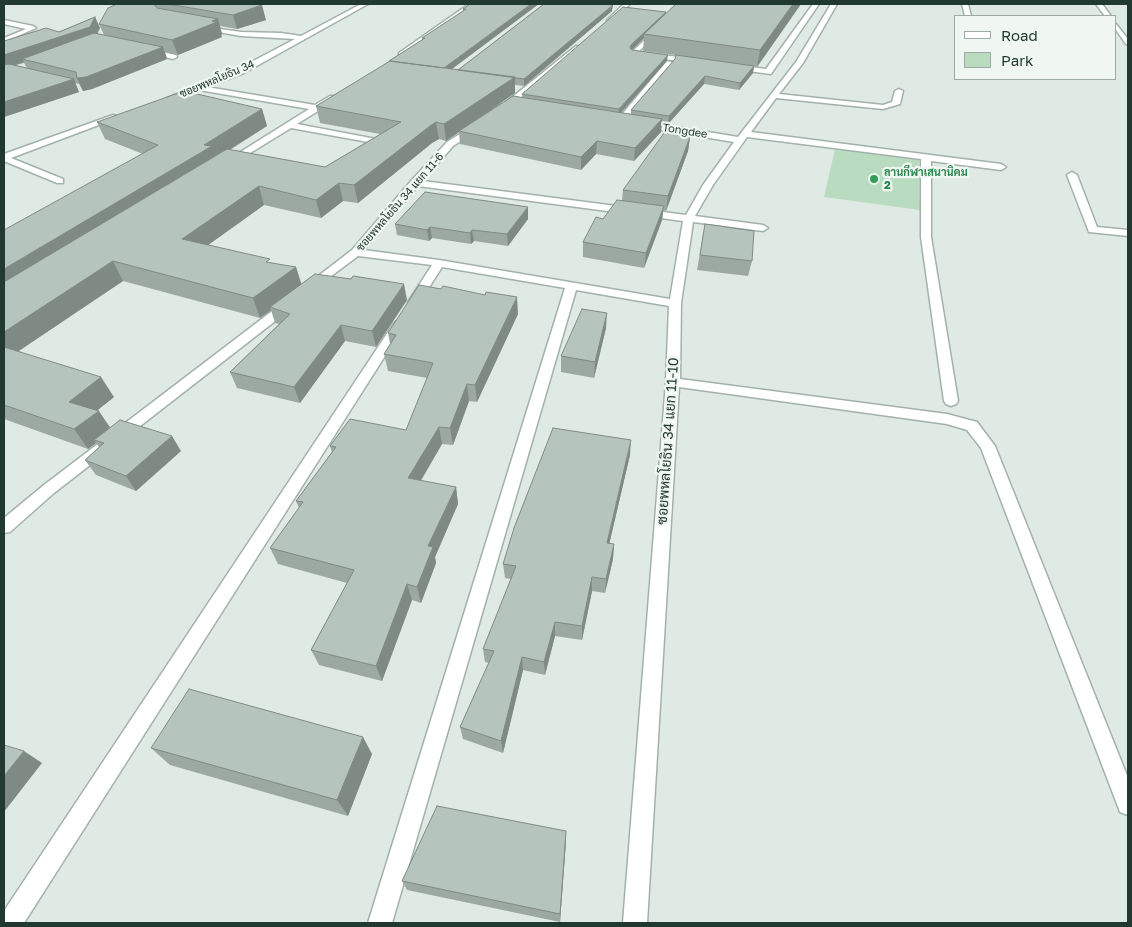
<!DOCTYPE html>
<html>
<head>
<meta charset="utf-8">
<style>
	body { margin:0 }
	#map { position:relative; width:1132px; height:927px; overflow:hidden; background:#e0eae5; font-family:"Golos Text",sans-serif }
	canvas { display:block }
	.frame { position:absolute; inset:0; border:5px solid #213931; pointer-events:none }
	.legend { position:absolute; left:954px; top:15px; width:162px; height:65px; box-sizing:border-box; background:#f0f7f3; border:1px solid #9daba5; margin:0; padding:6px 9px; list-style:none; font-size:15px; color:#213931 }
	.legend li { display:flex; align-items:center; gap:10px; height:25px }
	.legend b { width:25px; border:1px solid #9daba5 }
</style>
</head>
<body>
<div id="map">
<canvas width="1132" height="927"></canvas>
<div class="frame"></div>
<ul class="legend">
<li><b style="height:6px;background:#fff"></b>Road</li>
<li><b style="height:14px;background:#b9dbc0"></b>Park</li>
</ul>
</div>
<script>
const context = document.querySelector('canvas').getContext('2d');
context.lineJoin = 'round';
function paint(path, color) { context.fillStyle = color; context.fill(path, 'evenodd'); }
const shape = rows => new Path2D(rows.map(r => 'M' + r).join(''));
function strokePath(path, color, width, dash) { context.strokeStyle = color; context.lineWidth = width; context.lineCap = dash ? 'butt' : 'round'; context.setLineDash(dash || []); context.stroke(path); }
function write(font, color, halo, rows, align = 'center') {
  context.font = font + ' "Golos Text",Sarabun,sans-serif'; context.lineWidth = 4.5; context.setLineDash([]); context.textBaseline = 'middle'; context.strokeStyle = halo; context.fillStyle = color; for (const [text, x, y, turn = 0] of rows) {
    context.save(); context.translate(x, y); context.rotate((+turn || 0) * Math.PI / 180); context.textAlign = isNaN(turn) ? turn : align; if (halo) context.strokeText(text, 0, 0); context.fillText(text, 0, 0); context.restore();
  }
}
const green = shape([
	[835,149,919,160,920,210,824,197]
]);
const minor = shape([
	[361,4,368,4,244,73,207,87,315,105,330,96,336,96,336,100,297,124,376,139,380,142,379,144,291,128,229,166,224,163,226,161,309,109,199,90,172,101,165,99,238,69,295,39,241,36,201,29,198,27,199,26,241,32,281,33,301,36,361,4],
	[469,4,476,4,403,55,399,55,399,53,469,4],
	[624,4,630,4,611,22,607,22,607,20,624,4],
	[682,4,688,4,636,54,632,54,632,52,682,4],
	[813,4,819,4,771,74,732,69,731,67,735,65,766,69,813,4],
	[831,4,837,4,803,63,779,94,883,105,892,102,895,91,899,89,903,91,900,104,883,109,776,98,751,132,1001,164,1006,167,1001,170,931,161,931,237,958,401,956,404,951,406,946,404,944,401,921,237,921,159,747,137,713,185,695,216,763,225,768,228,763,231,693,222,681,303,680,379,947,414,977,422,995,446,1128,778,1128,815,1120,812,1117,804,981,448,967,430,947,424,679,387,647,923,623,923,666,382,669,306,576,290,392,923,368,923,565,288,442,267,418,305,414,306,408,302,432,265,358,256,314,289,306,289,304,287,352,250,411,181,447,142,476,124,479,125,479,129,453,146,423,181,686,215,703,185,734,142,642,127,638,124,642,121,738,137,796,62,831,4],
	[418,186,683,221,670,299,439,260,364,250,418,186],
	[962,4,968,4,971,16,965,16,962,4],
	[1096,4,1102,4,1111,16,1105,16,1096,4],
	[4,20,33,26,36,28,4,42,4,38,26,29,4,24,4,20],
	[1116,24,1128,39,1128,45,1126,44,1116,30,1116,24],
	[576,46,581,47,506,111,500,111,500,107,576,46],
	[147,49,176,55,177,57,173,59,145,52,143,51,147,49],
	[645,53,695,59,699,61,695,63,648,57,644,55,645,53],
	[667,61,674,63,625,122,619,122,619,118,667,61],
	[113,115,120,117,11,158,63,179,63,183,57,183,4,161,4,154,113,115],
	[1072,172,1077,175,1097,227,1128,230,1128,236,1089,232,1067,175,1072,172],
	[288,301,294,305,292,308,54,493,10,532,4,533,4,518,44,485,284,302,288,301],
	[400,319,406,323,24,923,4,923,4,911,394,323,400,319]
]);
const wall = shape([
	[117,4,254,4,266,20,237,29,220,26,222,34,221,35,222,37,178,55,165,52,167,59,92,89,83,91,79,84,75,83,79,92,4,117,4,41,59,32,95,17,100,28,97,34,104,35,99,24],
	[24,63,27,68,16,65],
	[470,4,452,69,458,70,544,4,609,4,608,5,612,11,524,86,515,85,515,93,499,104,522,97,522,94,666,12,666,14,676,4,801,4,757,67,754,66,753,73,739,90,704,84,668,124,662,123,661,132,634,161,596,154,581,170,460,144,459,132,446,141,439,139,432,143,358,203,343,201,321,218,264,205,208,245,271,263,296,267,301,284,407,300,376,347,345,341,300,403,237,388,230,372,279,324,275,323,271,310,260,318,123,281,18,351,114,397,97,410,111,428,181,451,136,491,96,475,85,460,99,447,96,443,88,449,4,419,4,230,143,154,105,139,97,122,262,109,267,126,230,150,325,167,380,134,320,123,316,106,389,62,389,61,423,39,422,38,463,11,463,9],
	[644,38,643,51,676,55,675,59,631,110,631,114,621,113,667,61,632,50],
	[690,137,688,151,666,211,663,210,662,220,644,268,583,257,583,242,603,219,622,200,623,190],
	[528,219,508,246,474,241,471,244,432,238,429,241,397,235,395,224],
	[705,224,752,261,748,276,697,270],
	[518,314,477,402,469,401,453,445,442,444,421,481,456,487,458,504,435,557,436,563,421,603,412,600,382,681,319,665,311,650,347,583,278,564,270,548,299,508,296,501,332,452,330,446,406,430,427,378,388,371,384,354,390,344,388,333],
	[606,328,594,378,561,372,561,356],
	[630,455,609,544,614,544,613,559,605,593,592,591,582,640,555,636,545,675,523,670,503,753,463,739,460,727,489,663,485,662,483,649,511,579,505,578,503,564],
	[151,748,372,754,348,816,170,765],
	[566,841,560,922,407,890,402,881]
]);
const shadedWall = shape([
	[531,4,539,4,444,75,444,68],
	[793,4,801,4,757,67,760,50],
	[262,5,266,20,237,29,233,15],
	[613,5,612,11,524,86,524,79],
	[666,12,666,17,644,34,644,38,631,51,631,45],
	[95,17,100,28,95,38,22,59,24,62,10,67,4,72,4,55],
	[218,19,222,34,221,35,222,37,178,55,172,40,212,21],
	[163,47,167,59,92,89,83,91,77,78],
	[668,55,667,61,618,116,619,109],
	[754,66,753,73,739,90,740,83],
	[705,76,704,84,668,124,669,116],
	[515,77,515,93,460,131,459,131,459,132,446,141,444,124],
	[74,79,79,92,4,117,4,102],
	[262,109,267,126,216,158,4,296,4,269,204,145],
	[662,119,661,132,634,161,635,148],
	[436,122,439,139,432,143,358,203,354,185,430,126],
	[690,137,688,151,666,211,668,196],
	[597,141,596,154,581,170,581,157],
	[339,183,343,201,321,218,316,200],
	[259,186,264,205,190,258,182,239],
	[664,206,662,220,644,268,646,253],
	[528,207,528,219,508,246,507,234],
	[430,227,432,238,429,241,427,230],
	[472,230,474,241,471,244,470,233],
	[113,261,123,281,4,361,4,332],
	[296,267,302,286,270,307,271,310,260,318,253,298],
	[404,284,407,300,376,347,372,331],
	[517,297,518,314,477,402,475,385],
	[607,313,606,328,594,378,595,362],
	[341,325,345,341,300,403,294,387],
	[101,377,114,397,83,422,69,402],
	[467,384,469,401,453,445,450,428],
	[99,411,112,431,94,440,96,443,88,449,74,429],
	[439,427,442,444,412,495,408,478],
	[172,436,181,451,136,491,126,476],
	[631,440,630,455,606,558,607,543],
	[456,487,458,504,435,557,436,563,421,603,417,587,428,546],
	[614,544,613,559,605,593,606,579],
	[592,577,592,591,582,640,582,626],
	[407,584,412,600,382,681,376,666],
	[555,622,555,636,545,675,544,662],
	[522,657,523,670,503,753,501,741],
	[363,737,372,754,348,816,337,800],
	[24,751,42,763,4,812,4,776],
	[566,831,566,841,560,922,560,914]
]);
const building = shape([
	[117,4,154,4,157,8,218,19,212,21,217,22,172,40,99,24,108,8,117,4],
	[167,4,254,4,262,5,233,15,167,4],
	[470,4,531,4,444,68,389,61,425,38,422,38,466,9,463,9,470,4],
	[544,4,603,4,613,5,524,79,458,70,544,4],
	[676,4,793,4,760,50,644,34,676,4],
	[623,7,666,12,631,45,630,48,632,50,668,55,619,109,522,94,623,7],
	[95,17,90,27,4,55,4,41,46,28,59,32,95,17],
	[94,33,163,47,86,77,77,78,76,72,22,59,94,33],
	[676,55,754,66,740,83,705,76,669,116,631,110,675,59,676,55],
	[390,61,515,77,444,124,436,122,430,126,354,185,339,183,316,200,259,186,182,239,270,259,266,262,296,267,253,298,113,261,4,332,4,282,227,149,325,167,401,122,316,106,390,61],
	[9,64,74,79,4,102,4,65,9,64],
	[184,91,262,109,204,145,212,146,4,269,4,230,158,145,97,122,184,91],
	[513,96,662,119,635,148,597,141,581,157,459,131,513,96],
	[664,133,690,137,668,196,623,190,664,133],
	[425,192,528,207,507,234,472,230,470,233,430,227,427,230,395,224,425,192],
	[617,200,664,206,646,253,583,242,596,217,603,219,617,200],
	[705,224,754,231,752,261,700,255,705,224],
	[315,274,351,279,353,276,404,284,372,331,341,325,294,387,230,372,290,314,270,307,315,274],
	[419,285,441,289,443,286,485,295,486,292,517,297,475,385,467,384,450,428,439,427,408,478,456,487,428,546,433,547,417,587,407,584,376,666,311,650,354,570,270,548,303,502,296,501,336,447,330,446,350,419,406,430,433,363,384,354,396,335,388,333,419,285],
	[582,309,607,313,595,362,561,356,582,309],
	[4,347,101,377,69,402,99,411,74,429,4,405,4,347],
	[120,420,172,436,126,476,85,460,104,443,94,440,120,420],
	[553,428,631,440,607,543,614,544,606,579,592,577,582,626,555,622,544,662,522,657,501,741,460,727,494,651,483,649,516,566,503,564,514,528,553,428],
	[189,689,363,737,337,800,151,748,189,689],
	[4,745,24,751,4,776,4,745],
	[437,806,566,831,560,914,402,881,437,806]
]);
const markers = [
	[874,179,5,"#2e9e5b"]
];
const farStreetnames = [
	["ซอยพหลโยธิน 34",217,79,-23],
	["Tongdee",685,131,9],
	["ซอยพหลโยธิน 34 แยก 11-6",400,202,-49]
];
const farLeisurenames = [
	["ลานกีฬาเสนานิคม",884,173],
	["2",884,186]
];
const streetNames = [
	["ซอยพหลโยธิน 34 แยก 11-10",668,441,-86]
];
paint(green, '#b9dbc0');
strokePath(minor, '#a3b1ab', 3);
paint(minor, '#fff');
paint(wall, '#9ca9a3');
paint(shadedWall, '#7f8a84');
paint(building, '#b5c5bd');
strokePath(building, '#7f8a84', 1);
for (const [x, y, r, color] of markers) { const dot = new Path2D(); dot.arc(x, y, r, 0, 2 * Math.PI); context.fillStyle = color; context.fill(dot); strokePath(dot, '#f0f7f3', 2); }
write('11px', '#213931', '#f0f7f3', farStreetnames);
write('bold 11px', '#27864d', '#f0f7f3', farLeisurenames, 'left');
write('14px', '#213931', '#f0f7f3', streetNames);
</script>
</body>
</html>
